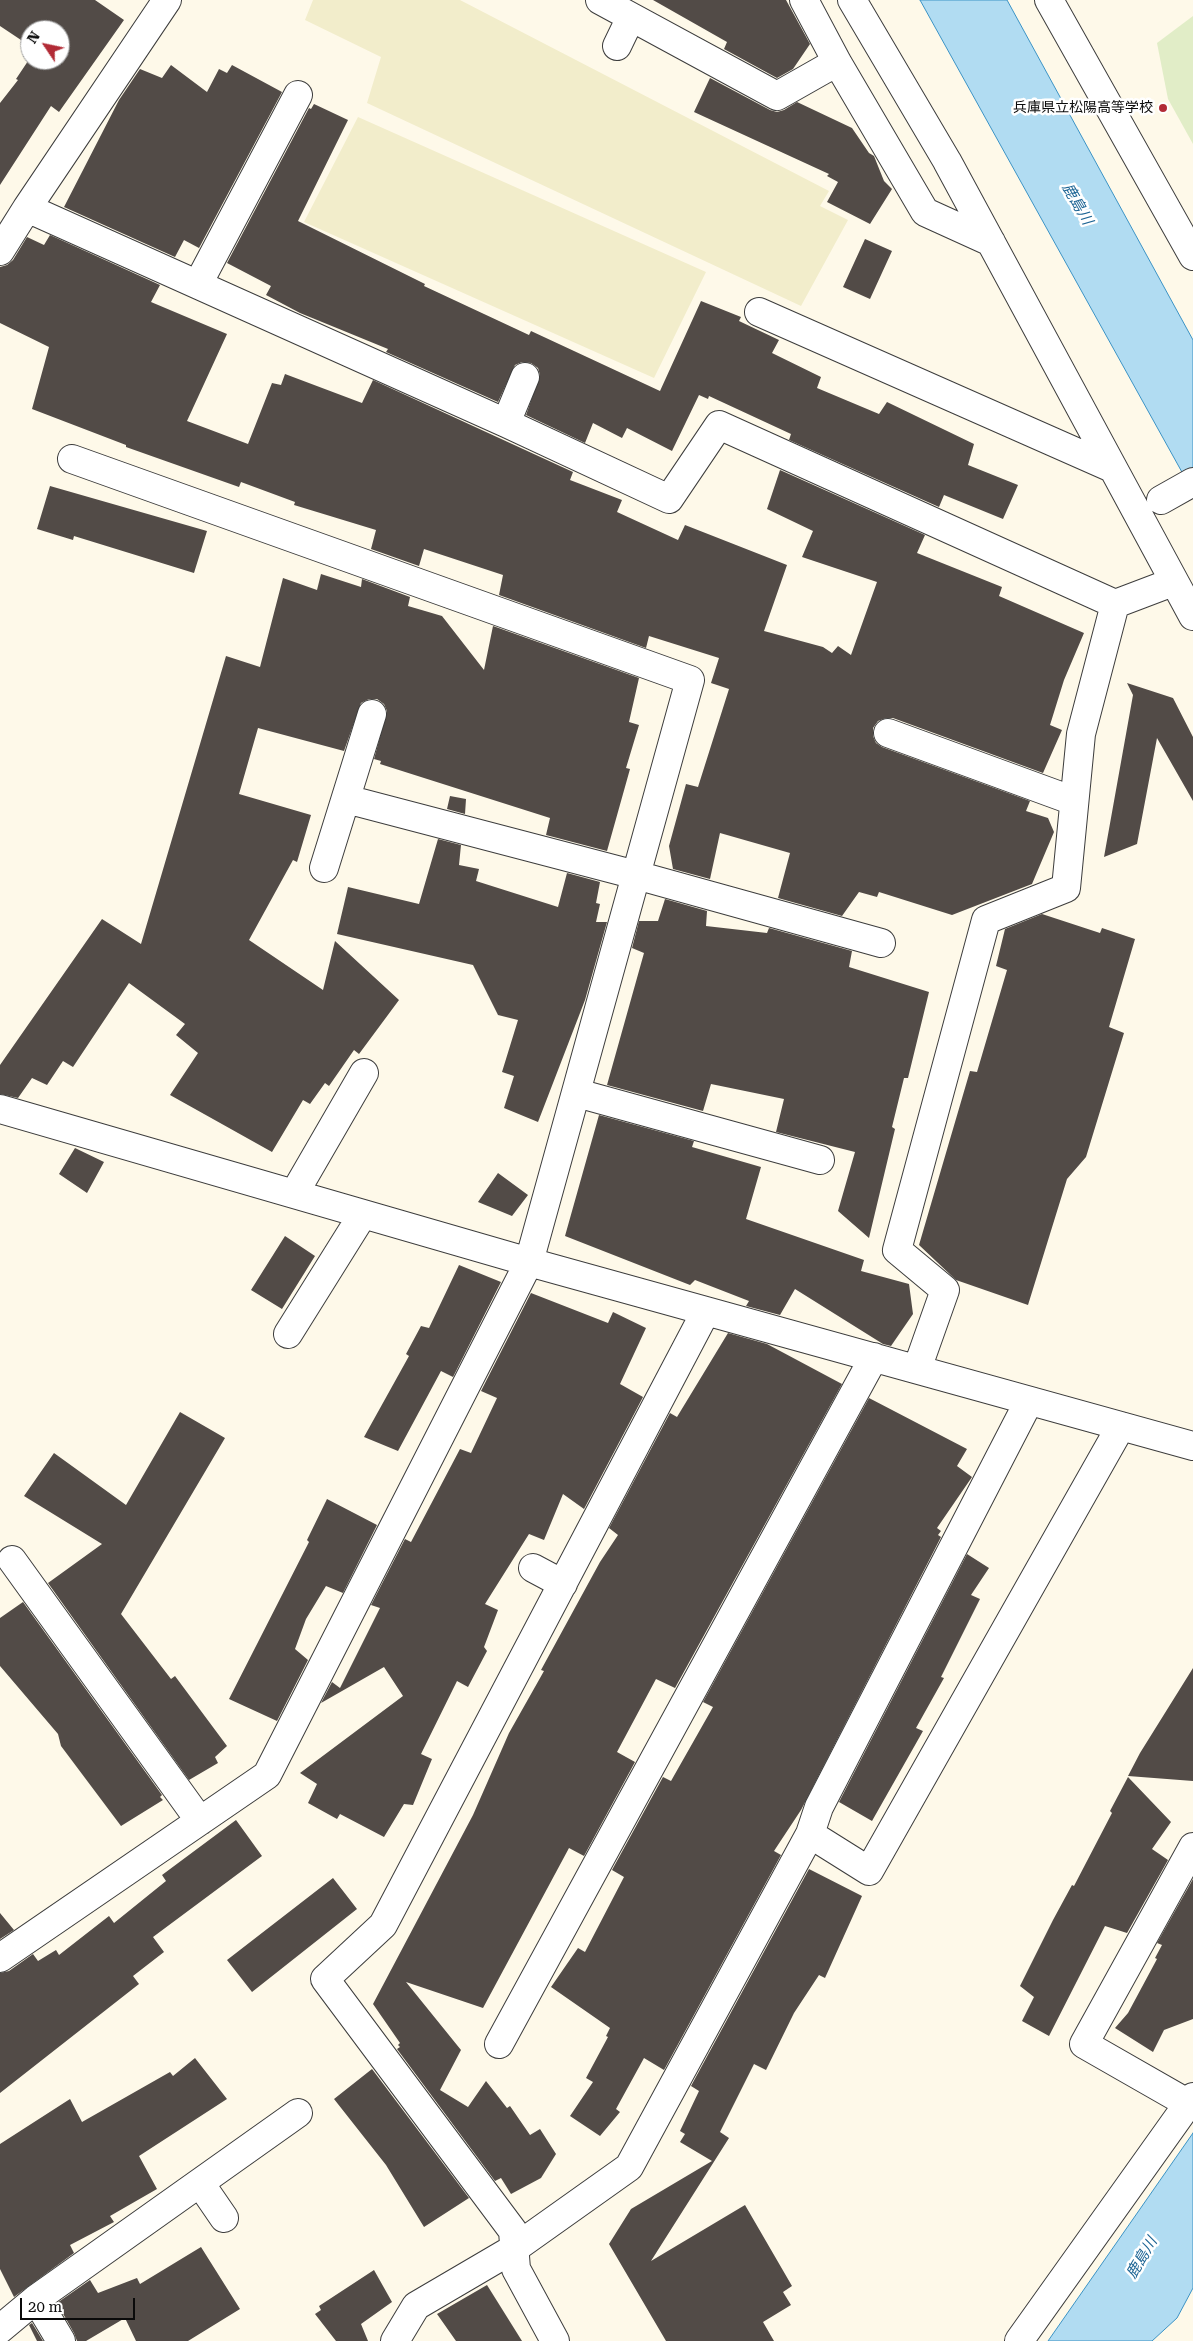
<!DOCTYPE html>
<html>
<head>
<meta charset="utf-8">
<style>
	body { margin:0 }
	#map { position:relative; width:1193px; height:2341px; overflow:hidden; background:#fef9e9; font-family:"Roboto Serif",serif }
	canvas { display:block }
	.north { position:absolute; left:20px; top:20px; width:50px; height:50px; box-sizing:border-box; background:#fff; border:1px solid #9d9d9d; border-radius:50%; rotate:304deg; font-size:14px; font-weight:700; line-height:20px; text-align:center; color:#0a0a0a }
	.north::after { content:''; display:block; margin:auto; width:18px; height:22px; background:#b22b36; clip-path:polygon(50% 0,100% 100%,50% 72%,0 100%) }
	.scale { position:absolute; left:20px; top:2298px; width:115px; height:22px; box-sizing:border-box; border:2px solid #0a0a0a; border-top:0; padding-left:6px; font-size:15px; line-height:18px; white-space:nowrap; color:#0a0a0a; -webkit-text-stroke:4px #fff; paint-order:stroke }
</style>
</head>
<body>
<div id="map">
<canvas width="1193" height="2341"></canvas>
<div class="north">N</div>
<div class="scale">20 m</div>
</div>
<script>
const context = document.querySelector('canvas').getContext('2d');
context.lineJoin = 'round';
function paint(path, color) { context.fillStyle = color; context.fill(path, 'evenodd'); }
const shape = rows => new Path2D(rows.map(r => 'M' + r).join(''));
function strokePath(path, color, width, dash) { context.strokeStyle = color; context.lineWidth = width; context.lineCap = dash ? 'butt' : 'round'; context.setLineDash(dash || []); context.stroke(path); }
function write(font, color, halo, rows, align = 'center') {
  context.font = font + ' "Roboto Serif","Noto Sans JP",serif'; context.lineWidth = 5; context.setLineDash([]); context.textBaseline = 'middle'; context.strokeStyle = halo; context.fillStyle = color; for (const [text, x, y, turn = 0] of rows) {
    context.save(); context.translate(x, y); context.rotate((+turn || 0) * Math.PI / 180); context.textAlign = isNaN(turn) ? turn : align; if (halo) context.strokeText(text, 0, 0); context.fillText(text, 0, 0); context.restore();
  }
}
const farmland = shape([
	[313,0,460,0,829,191,820,206,848,220,801,306,367,103,381,57,305,20],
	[358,117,706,272,654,378,304,222]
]);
const pitch = shape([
	[1193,16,1193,144,1168,99,1157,43]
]);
const water = shape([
	[920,0,1007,0,1193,340,1193,492,920,0],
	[1193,2133,1193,2288,1177,2318,1152,2341,1048,2341,1193,2133]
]);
const building = shape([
	[0,0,95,0,124,20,59,112,51,106,0,185,0,103,18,80,16,79,30,58,30,60,60,60,60,30,30,30,30,46,0,26],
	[653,0,786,0,810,44,793,69,777,78,724,49,727,42],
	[171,65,207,92,219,69,227,73,232,65,282,92,199,248,184,240,175,257,64,207,119,100,140,69,162,78],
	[710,78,770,110,777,112,784,110,797,102,852,128,869,153,874,156,884,181,892,189,870,224,827,202,838,182,827,176,829,174,694,112],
	[314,104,348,120,298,221,425,284,424,286,529,335,531,331,660,391,701,301,741,317,739,321,779,340,772,353,821,377,817,388,879,414,887,402,974,444,968,465,1018,485,1003,519,944,495,939,507,789,440,791,434,709,396,708,399,699,395,672,451,627,428,622,438,593,423,585,443,526,415,540,375,538,368,531,363,522,362,515,365,498,402,386,352,388,349,300,313,266,295,271,286,227,263,309,108,311,109],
	[50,235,160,285,151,302,227,334,187,421,248,444,272,383,281,385,285,374,362,403,373,380,573,472,570,480,622,500,617,512,678,540,685,525,787,565,764,631,823,647,832,653,838,646,851,655,877,582,802,557,813,531,767,509,780,470,925,535,917,553,1002,587,999,596,1084,633,1064,680,1050,725,1062,730,1043,773,893,718,886,718,878,721,873,728,873,736,876,743,882,747,1030,801,1026,811,1048,818,1054,832,1032,884,952,915,879,892,877,897,859,892,842,916,778,898,790,853,720,833,710,879,673,869,669,846,686,784,698,787,729,689,711,683,719,658,649,636,646,648,499,595,503,575,424,549,419,566,371,549,376,530,294,505,295,502,241,482,239,487,126,447,126,445,32,409,49,347,0,323,0,267,7,265,13,260,27,237,44,245],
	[865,239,892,251,870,299,843,287],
	[50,486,207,531,194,573,74,536,73,540,37,529],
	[321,574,361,587,362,579,410,597,408,606,442,616,484,670,493,626,639,678,629,722,639,725,626,768,630,769,607,851,546,835,550,818,380,764,381,761,374,759,387,711,384,704,377,699,369,699,361,703,344,751,258,728,239,794,311,815,297,862,293,860,249,940,323,990,335,941,399,1000,359,1054,354,1050,329,1086,325,1083,310,1104,303,1100,272,1152,170,1095,198,1053,176,1035,185,1024,129,983,73,1067,63,1061,47,1085,32,1078,18,1098,0,1094,0,1065,102,919,141,944,226,656,260,667,283,578,317,590],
	[1127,683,1173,698,1193,737,1193,801,1157,738,1137,844,1104,857,1133,695],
	[450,796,466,799,465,814,447,809],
	[438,839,461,845,459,865,479,869,476,881,558,907,567,873,600,882,596,903,600,904,596,922,607,922,585,1000,538,1122,504,1108,514,1076,502,1072,518,1020,498,1015,473,965,337,934,348,887,419,904],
	[665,899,707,911,706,926,767,933,769,928,852,951,849,967,929,992,908,1078,904,1078,892,1127,895,1129,869,1238,838,1211,855,1152,776,1132,784,1099,711,1084,703,1111,607,1085,644,953,632,948,639,921,658,921],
	[1042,914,1100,933,1102,928,1135,939,1109,1027,1124,1033,1086,1157,1067,1179,1028,1305,956,1280,919,1245,970,1071,977,1072,1007,970,996,966,1005,929],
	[599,1115,694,1141,692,1147,761,1167,746,1219,864,1260,861,1271,909,1284,913,1314,891,1346,883,1344,795,1289,780,1315,746,1306,749,1301,695,1280,690,1285,565,1236],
	[75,1148,104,1162,87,1193,59,1174],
	[498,1173,528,1195,512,1216,478,1202],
	[285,1236,315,1256,282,1309,251,1290],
	[459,1265,501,1282,453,1377,441,1371,398,1451,364,1437,409,1356,406,1354,421,1326,429,1328],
	[531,1293,608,1323,613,1312,646,1328,620,1384,643,1397,584,1509,563,1494,544,1540,529,1534,485,1604,498,1610,484,1647,487,1651,468,1687,457,1681,421,1754,432,1759,413,1805,404,1804,384,1837,340,1814,337,1819,308,1803,317,1784,300,1773,403,1696,384,1667,321,1703,332,1682,340,1688,380,1608,371,1605,405,1539,411,1542,460,1449,471,1453,497,1398,481,1391],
	[728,1333,767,1344,842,1384,675,1688,656,1679,617,1752,635,1762,584,1856,569,1848,483,2008,406,1982,461,2050,440,2090,468,2107,486,2081,507,2108,510,2106,530,2135,540,2129,556,2154,541,2178,511,2194,501,2178,495,2181,397,2049,400,2047,398,2045,400,2043,373,2004,473,1815,509,1733,544,1671,541,1670,600,1562,618,1535,609,1528,670,1413,677,1417],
	[869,1398,967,1449,957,1466,972,1477,937,1528,941,1531,938,1535,941,1537,801,1810,774,1851,781,1855,664,2070,644,2058,616,2109,620,2112,600,2136,570,2116,593,2082,586,2078,608,2037,606,2036,610,2028,551,1987,578,1948,585,1952,624,1877,612,1870,663,1777,671,1781,713,1707,703,1702],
	[180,1412,225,1438,121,1614,171,1679,175,1676,227,1746,215,1757,218,1763,189,1780,48,1583,102,1544,24,1496,54,1453,126,1505],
	[327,1499,377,1525,343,1593,326,1586,306,1619,295,1649,308,1660,277,1721,229,1699,309,1542,307,1540],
	[967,1554,989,1568,971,1595,980,1599,941,1677,944,1678,916,1728,923,1731,872,1821,839,1802],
	[23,1602,162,1795,160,1797,163,1800,121,1826,61,1746,58,1734,0,1666,0,1618],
	[1193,1668,1193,1781,1128,1776,1140,1753],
	[1128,1777,1171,1822,1152,1849,1168,1860,1127,1933,1105,1926,1049,2036,1022,2021,1034,1997,1020,1986,1053,1920,1072,1885,1074,1886,1112,1813,1110,1811],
	[236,1820,262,1856,153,1937,164,1952,133,1976,139,1984,0,2093,0,1973,9,1971,33,1954,38,1961,56,1950,59,1955,109,1916,114,1923,166,1881,162,1875],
	[809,1869,862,1896,825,1978,819,1975,794,2013,766,2070,754,2064,720,2132,729,2138,651,2261,745,2205,792,2286,783,2292,791,2305,763,2322,774,2341,666,2341,609,2244,631,2209,712,2161,680,2142,685,2134,680,2131,699,2091,691,2086],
	[333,1878,357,1909,252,1992,227,1960],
	[1193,1879,1193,2019,1164,2030,1153,2052,1115,2028,1128,2013,1157,1959,1155,1958,1162,1945,1157,1943],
	[0,1913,14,1930,0,1939],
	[195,2058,227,2099,139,2156,157,2189,110,2216,114,2222,70,2245,74,2253,14,2297,0,2269,0,2144,70,2099,82,2122,170,2072,173,2076],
	[372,2069,469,2198,424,2227,386,2165,334,2099],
	[201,2247,240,2309,188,2341,136,2341,125,2318,86,2341,77,2341,74,2333,57,2303,90,2280,98,2293,137,2278,140,2284],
	[374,2270,392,2302,361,2324,368,2341,336,2341,315,2314,321,2310,319,2306],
	[487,2285,522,2341,456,2341,437,2314],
	[32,2323,43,2341,37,2341,29,2325]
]);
const street = shape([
	[600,0,777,96,837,62],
	[804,0,837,62,925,212,991,242],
	[852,0,947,161,1193,616],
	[1049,0,1193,256],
	[617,46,631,17],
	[27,208,167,0],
	[0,251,27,208,506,423,669,499,719,425,1115,604,1081,734,1066,888,986,920,897,1250,945,1290,917,1369],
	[198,284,298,95],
	[759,312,1112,468],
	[506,423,525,377],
	[1161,500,1193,482],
	[1115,604,1173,582],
	[888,733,1074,801],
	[346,799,636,875,881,943],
	[324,868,372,714],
	[577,1093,820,1160],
	[0,1109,529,1262,1193,1446],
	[294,1194,364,1073],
	[288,1334,363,1214],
	[12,1560,200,1821],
	[533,1568,563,1584],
	[810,1834,819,1807,1029,1401],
	[0,1958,267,1775,529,1262,690,680,72,459],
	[499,2044,874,1357],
	[1189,2104,1084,2044,1193,1847],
	[200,2183,224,2218],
	[36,2299,61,2341],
	[0,2329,36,2299,298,2113],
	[395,2341,416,2306,515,2248,629,2167,810,1834,869,1871,1121,1426],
	[555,2341,516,2269,513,2231,325,1979,383,1925,706,1311],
	[1019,2341,1193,2097]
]);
const markers = [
	[1163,108,5,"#b22b36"]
];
const poiNames = [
	["兵庫県立松陽高等学校",1153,108]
];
const waterNames = [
	["鹿島川",1077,204,60],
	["鹿島川",1142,2258,-59]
];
paint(farmland, '#f2edcb');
paint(pitch, '#e1edc7');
paint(water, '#b1dcf2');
strokePath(water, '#3c93c5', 1);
paint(building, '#524b47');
strokePath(street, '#3d3d3d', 30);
strokePath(street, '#fff', 28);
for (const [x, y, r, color] of markers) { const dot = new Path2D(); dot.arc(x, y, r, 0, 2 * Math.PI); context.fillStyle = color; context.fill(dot); strokePath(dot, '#fff', 2); }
write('14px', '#0a0a0a', '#fff', poiNames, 'right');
write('italic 15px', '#1c6494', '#fff', waterNames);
</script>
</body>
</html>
